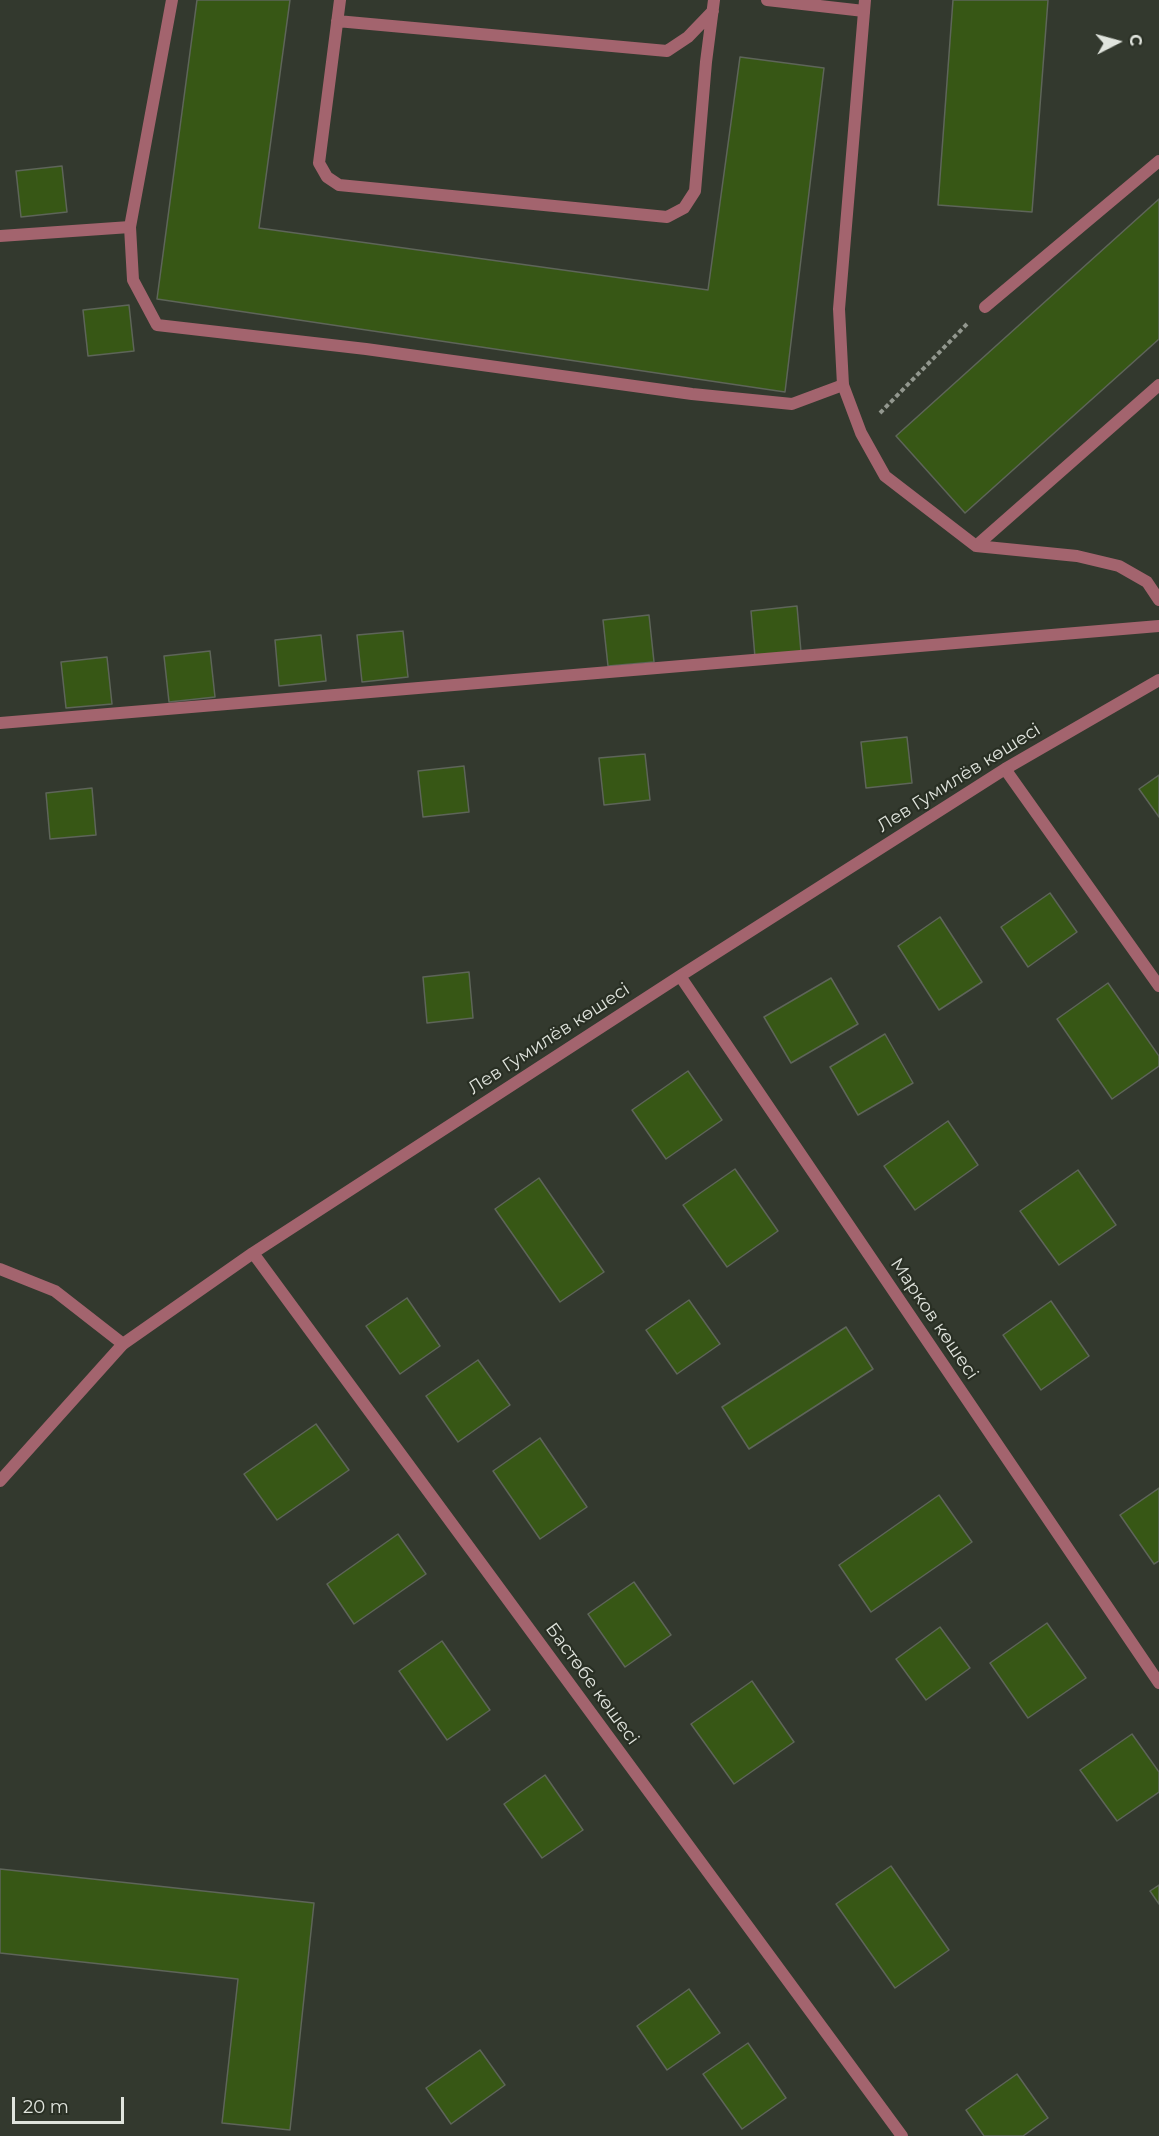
<!DOCTYPE html>
<html>
<head>
<meta charset="utf-8">
<style>
	body { margin:0 }
	#map { position:relative; width:1159px; height:2136px; overflow:hidden; background:#33392e; font-family:Montserrat,sans-serif }
	canvas { display:block }
	.north { position:absolute; left:1087px; top:12px; width:60px; height:60px; -webkit-text-stroke:4px #292f24; paint-order:stroke; rotate:84deg; font-size:16px; font-weight:700; line-height:24px; text-align:center; color:#e0e4dd }
	.north::after { content:''; display:block; margin:auto; width:21px; height:27px; background:#e0e4dd; clip-path:polygon(50% 0,100% 100%,50% 72%,0 100%) }
	.scale { position:absolute; left:12px; top:2097px; width:112px; height:27px; box-sizing:border-box; border:3px solid #e0e4dd; border-top:0; padding-left:8px; font-size:18px; line-height:21px; white-space:nowrap; color:#e0e4dd; -webkit-text-stroke:4px #292f24; paint-order:stroke }
</style>
</head>
<body>
<div id="map">
<canvas width="1159" height="2136"></canvas>
<div class="north">С</div>
<div class="scale">20 m</div>
</div>
<script>
const context = document.querySelector('canvas').getContext('2d');
context.lineJoin = 'round';
function paint(path, color) { context.fillStyle = color; context.fill(path, 'evenodd'); }
const shape = rows => new Path2D(rows.map(r => 'M' + r).join(''));
function strokePath(path, color, width, dash) { context.strokeStyle = color; context.lineWidth = width; context.lineCap = dash ? 'butt' : 'round'; context.setLineDash(dash || []); context.stroke(path); }
function write(font, color, halo, rows, align = 'center') {
  context.font = font + ' Montserrat,sans-serif'; context.lineWidth = 4.5; context.setLineDash([]); context.textBaseline = 'middle'; context.strokeStyle = halo; context.fillStyle = color; for (const [text, x, y, turn = 0] of rows) {
    context.save(); context.translate(x, y); context.rotate((+turn || 0) * Math.PI / 180); context.textAlign = isNaN(turn) ? turn : align; if (halo) context.strokeText(text, 0, 0); context.fillText(text, 0, 0); context.restore();
  }
}
const building = shape([
	[197,0,290,0,259,228,708,290,740,57,824,68,785,392,157,299,197,0],
	[953,0,1048,0,1032,212,938,205,953,0],
	[62,166,67,212,21,217,16,171,62,166],
	[1159,199,1159,339,965,513,896,436,1159,199],
	[129,305,134,351,88,356,83,310,129,305],
	[797,606,801,652,755,657,751,611,797,606],
	[649,615,654,662,608,666,603,620,649,615],
	[403,631,408,677,362,682,357,635,403,631],
	[321,635,326,681,279,686,275,640,321,635],
	[210,651,215,697,169,702,164,656,210,651],
	[107,657,112,704,66,708,61,662,107,657],
	[907,737,912,783,866,788,861,742,907,737],
	[645,754,650,800,604,805,599,758,645,754],
	[464,766,469,812,423,817,418,771,464,766],
	[1159,775,1159,817,1139,789,1159,775],
	[92,788,96,835,50,839,46,793,92,788],
	[1050,893,1077,932,1028,967,1001,927,1050,893],
	[940,917,982,982,939,1010,898,946,940,917],
	[469,972,473,1018,427,1023,423,977,469,972],
	[831,978,858,1024,791,1063,764,1017,831,978],
	[1108,983,1159,1056,1159,1066,1112,1099,1057,1019,1108,983],
	[885,1034,913,1083,858,1115,830,1067,885,1034],
	[688,1071,722,1120,666,1159,632,1110,688,1071],
	[948,1121,978,1165,915,1210,884,1166,948,1121],
	[735,1169,778,1231,727,1267,683,1205,735,1169],
	[1078,1170,1116,1225,1059,1265,1020,1211,1078,1170],
	[539,1178,604,1272,560,1302,495,1209,539,1178],
	[407,1298,440,1346,400,1374,366,1326,407,1298],
	[689,1300,720,1344,677,1374,646,1330,689,1300],
	[1051,1301,1089,1356,1041,1390,1003,1335,1051,1301],
	[846,1327,873,1369,749,1449,722,1407,846,1327],
	[478,1360,510,1405,458,1442,426,1396,478,1360],
	[316,1424,349,1470,277,1520,244,1474,316,1424],
	[540,1438,587,1507,540,1539,493,1471,540,1438],
	[1159,1488,1159,1561,1154,1564,1120,1515,1159,1488],
	[939,1495,972,1542,871,1612,839,1565,939,1495],
	[398,1534,426,1574,354,1624,327,1584,398,1534],
	[634,1582,671,1635,625,1667,588,1614,634,1582],
	[1047,1623,1086,1678,1028,1718,990,1663,1047,1623],
	[940,1627,970,1668,926,1700,896,1659,940,1627],
	[442,1641,490,1710,447,1740,399,1671,442,1641],
	[752,1681,794,1742,734,1784,691,1724,752,1681],
	[1132,1734,1159,1772,1159,1792,1117,1821,1080,1770,1132,1734],
	[545,1775,583,1830,542,1858,504,1804,545,1775],
	[891,1866,949,1950,895,1988,836,1904,891,1866],
	[0,1869,314,1903,290,2130,222,2123,238,1979,0,1953,0,1869],
	[1159,1885,1159,1904,1150,1891,1159,1885],
	[689,1989,720,2033,667,2070,637,2026,689,1989],
	[748,2043,786,2098,742,2129,703,2074,748,2043],
	[480,2050,505,2085,451,2124,426,2088,480,2050],
	[1017,2074,1048,2118,1023,2136,984,2136,966,2110,1017,2074]
]);
const path = shape([
	[880,413,967,324]
]);
const service = shape([
	[172,0,130,227,133,280,157,325,366,349,692,394,792,404,843,385],
	[340,0,319,163,327,177,339,185,667,217,684,208,695,191,706,62,714,0],
	[767,0,864,11],
	[337,21,667,51,688,37,713,11],
	[985,307,1159,161],
	[0,1269,55,1291,123,1344]
]);
const minor = shape([
	[865,0,839,309,843,385,861,433,885,476,976,546,1077,556,1119,566,1147,582,1159,600],
	[0,236,130,227],
	[976,546,1159,385],
	[0,723,1159,626],
	[1005,769,1159,986],
	[680,976,1159,1683],
	[253,1253,902,2136],
	[0,1481,123,1344,253,1253,680,976,1005,769,1159,680]
]);
const streetNames = [
	["Лев Гумилёв көшесі",959,778,-32],
	["Лев Гумилёв көшесі",549,1039,-33],
	["Марков көшесі",934,1319,56],
	["Бастөбе көшесі",592,1684,54]
];
paint(building, '#375715');
strokePath(building, '#5e6559', 1.5);
strokePath(path, '#92978e', 4, [4.5, 3]);
strokePath(service, '#a3646e', 12);
strokePath(minor, '#a3646e', 12);
write('18px', '#e0e4dd', '#292f24', streetNames);
</script>
</body>
</html>
